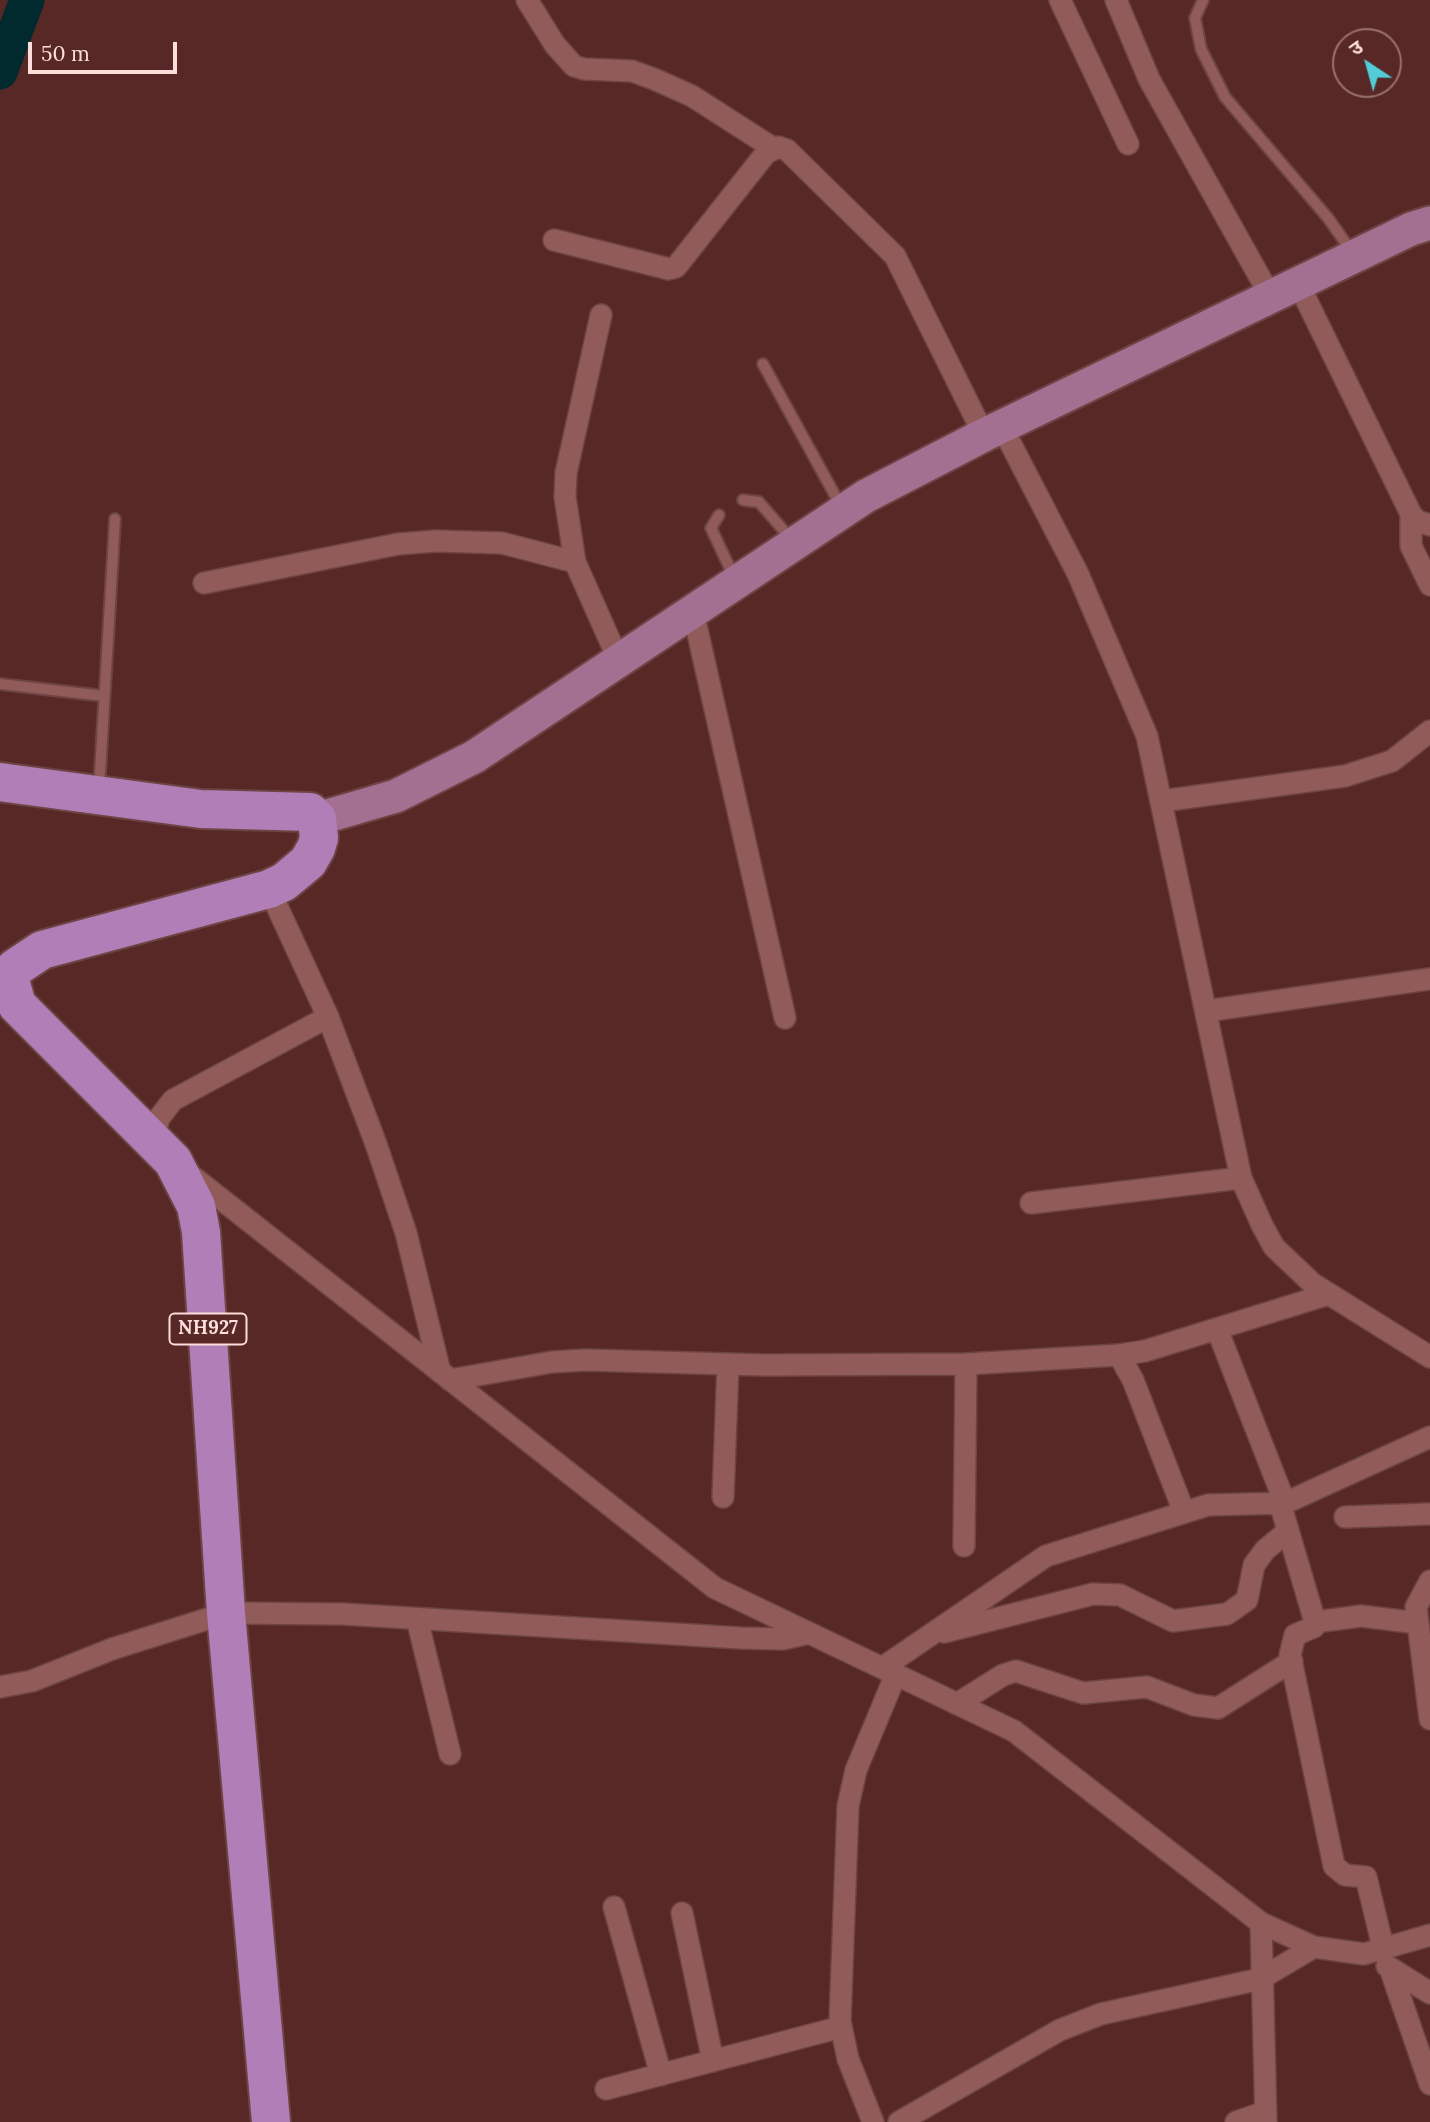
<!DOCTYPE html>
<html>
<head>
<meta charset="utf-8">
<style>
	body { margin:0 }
	#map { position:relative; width:1430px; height:2122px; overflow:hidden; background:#572826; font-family:Lora,"Noto Sans Devanagari",serif }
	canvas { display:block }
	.north { position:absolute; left:1332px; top:28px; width:70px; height:70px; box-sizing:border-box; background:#572826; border:2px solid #99716e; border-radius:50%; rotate:324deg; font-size:19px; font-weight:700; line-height:28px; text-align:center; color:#fddedb }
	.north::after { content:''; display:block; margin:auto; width:24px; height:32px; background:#52ccd6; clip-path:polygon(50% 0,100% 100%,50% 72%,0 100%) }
	.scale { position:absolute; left:28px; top:42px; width:149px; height:32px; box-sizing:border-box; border:4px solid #fddedb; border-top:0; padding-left:9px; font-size:21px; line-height:24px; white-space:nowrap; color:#fddedb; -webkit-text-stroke:5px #572826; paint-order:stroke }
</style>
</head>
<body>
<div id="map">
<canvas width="1430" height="2122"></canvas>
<div class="north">उ</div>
<div class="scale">50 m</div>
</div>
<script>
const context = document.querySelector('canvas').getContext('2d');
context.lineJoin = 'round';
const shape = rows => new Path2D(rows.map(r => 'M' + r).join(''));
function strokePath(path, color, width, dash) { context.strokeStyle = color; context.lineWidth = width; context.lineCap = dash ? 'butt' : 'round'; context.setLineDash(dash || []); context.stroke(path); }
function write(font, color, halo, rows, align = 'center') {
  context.font = font + ' Lora,serif'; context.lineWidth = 7; context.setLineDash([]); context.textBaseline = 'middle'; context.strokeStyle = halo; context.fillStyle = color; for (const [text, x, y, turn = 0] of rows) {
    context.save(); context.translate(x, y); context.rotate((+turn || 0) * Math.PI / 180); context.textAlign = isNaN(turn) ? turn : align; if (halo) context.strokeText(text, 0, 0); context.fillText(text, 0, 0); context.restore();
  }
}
const river = shape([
	[0,72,27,0]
]);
const lane = shape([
	[1203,0,1195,18,1201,49,1225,97,1328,218,1352,252],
	[763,364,842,508],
	[743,500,759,502,792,540],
	[719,515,711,528,735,579],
	[0,684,104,696],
	[99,790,115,519]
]);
const street = shape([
	[527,0,555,45,574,66,584,69,632,71,654,79,692,96,773,148],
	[1060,0,1128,144],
	[1116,0,1149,79,1272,299],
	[554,240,669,269,676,267,766,153,778,147,787,150,895,256,984,435],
	[1299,285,1411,514,1417,521,1430,525],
	[601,315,566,473,565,497,575,562,619,661],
	[1002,427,1078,574,1147,736,1241,1178,1262,1225,1274,1247,1313,1284,1430,1357],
	[1411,514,1411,546,1430,585],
	[204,583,398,544,436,541,502,543,575,562],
	[693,612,785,1018],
	[1162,801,1345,776,1392,761,1430,731],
	[269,889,328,1017,376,1144,406,1233,440,1372],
	[1206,1011,1430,979],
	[153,1141,159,1118,173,1100,328,1017],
	[188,1173,715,1588,1014,1731,1261,1923,1314,1947,1364,1954,1430,1935],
	[1031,1203,1241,1178],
	[1217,1329,1285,1503],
	[1119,1355,1133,1380,1184,1512],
	[450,1380,552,1362,585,1360,765,1365,966,1364,1119,1355,1145,1351,1329,1294],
	[723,1497,728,1364],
	[1280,1503,1315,1622,1314,1627,1295,1635,1290,1655,1334,1866,1345,1875,1366,1877,1383,1947],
	[1345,1517,1430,1514],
	[964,1546,966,1364],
	[1430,1581,1416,1607,1430,1719],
	[417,1619,450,1754],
	[1315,1622,1361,1616,1418,1623],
	[944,1632,1093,1594,1120,1595,1173,1621,1227,1614,1247,1600,1254,1565,1265,1550,1288,1531],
	[882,1668,1046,1556,1208,1505,1285,1503,1430,1437],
	[0,1687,32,1681,112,1649,226,1613,343,1614,741,1638,783,1639,809,1633],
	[957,1704,1003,1675,1016,1671,1083,1693,1147,1687,1194,1705,1218,1708,1292,1661],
	[614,1907,661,2075],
	[682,1913,713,2061],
	[1261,1923,1266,2122],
	[1387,1966,1430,1993],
	[1390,1968,1430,2084],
	[606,2089,841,2027],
	[873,2122,848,2059,840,2021,848,1806,856,1770,896,1674],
	[899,2122,1060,2030,1101,2014,1260,1979,1314,1947],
	[1236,2122,1265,2112]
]);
const primary = shape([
	[317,819,396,796,474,757,866,496,984,435,1411,229,1430,223]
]);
const highway = shape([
	[0,782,201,809,310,812,317,819,319,838,316,848,308,862,284,882,269,889,42,950,15,968,10,980,17,1005,173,1161,196,1206,201,1232,226,1613,271,2122]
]);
const shields = [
	[208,1329,77]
];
const shieldNames = [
	["NH927",208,1329]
];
strokePath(river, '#002a2d', 35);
strokePath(lane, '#6d4443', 14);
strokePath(street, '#6d4443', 24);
strokePath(primary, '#6d4443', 37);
strokePath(highway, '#6d4443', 42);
strokePath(lane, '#905b58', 10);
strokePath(street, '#905b58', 21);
strokePath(primary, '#a47092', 33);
strokePath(highway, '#b27eb8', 38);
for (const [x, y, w] of shields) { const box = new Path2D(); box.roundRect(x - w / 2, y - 15.5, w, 31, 5); context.fillStyle = '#572826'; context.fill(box); strokePath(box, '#fddedb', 2); }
write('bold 19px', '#fddedb', null, shieldNames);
</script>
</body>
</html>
